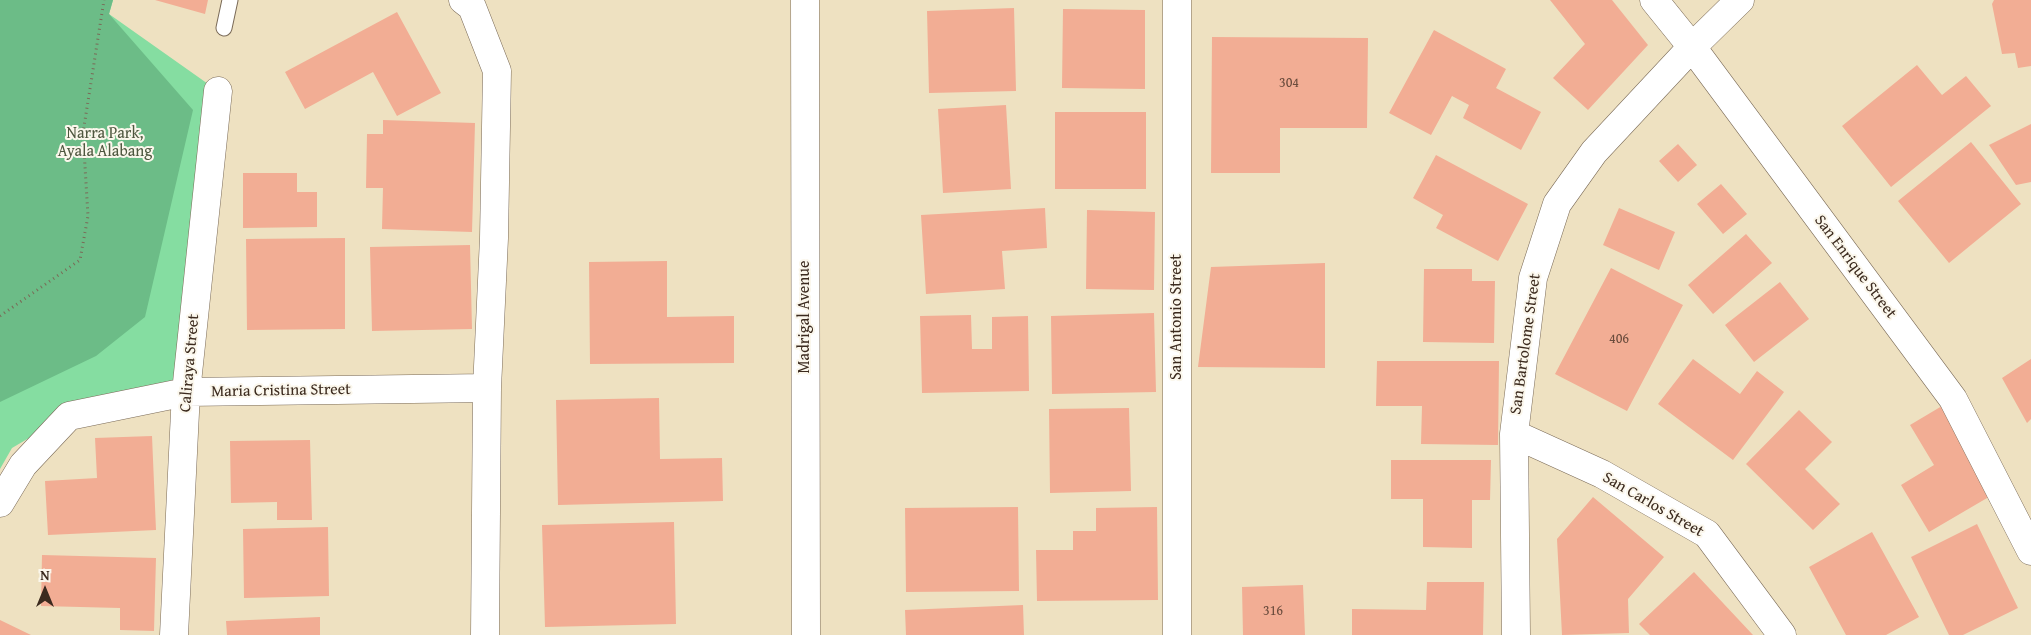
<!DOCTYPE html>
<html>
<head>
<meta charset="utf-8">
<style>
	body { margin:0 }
	#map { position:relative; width:2031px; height:635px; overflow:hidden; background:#eee1c1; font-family:"Gentium Book Plus",serif }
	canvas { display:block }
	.north { position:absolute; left:20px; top:565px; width:50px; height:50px; -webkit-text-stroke:4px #fbf7ec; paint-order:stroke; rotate:0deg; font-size:14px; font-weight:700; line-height:20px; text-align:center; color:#3b2a1e }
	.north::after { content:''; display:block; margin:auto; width:18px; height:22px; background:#3b2a1e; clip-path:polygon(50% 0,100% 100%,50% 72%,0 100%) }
</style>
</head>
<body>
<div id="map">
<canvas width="2031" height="635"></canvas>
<div class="north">N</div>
</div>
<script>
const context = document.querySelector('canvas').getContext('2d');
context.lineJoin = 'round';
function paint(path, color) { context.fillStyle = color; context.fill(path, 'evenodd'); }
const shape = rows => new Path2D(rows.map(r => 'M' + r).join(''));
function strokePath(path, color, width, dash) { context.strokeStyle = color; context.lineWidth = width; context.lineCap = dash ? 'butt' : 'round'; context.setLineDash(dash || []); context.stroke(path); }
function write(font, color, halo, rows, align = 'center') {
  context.font = font + ' "Gentium Book Plus",serif'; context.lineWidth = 4; context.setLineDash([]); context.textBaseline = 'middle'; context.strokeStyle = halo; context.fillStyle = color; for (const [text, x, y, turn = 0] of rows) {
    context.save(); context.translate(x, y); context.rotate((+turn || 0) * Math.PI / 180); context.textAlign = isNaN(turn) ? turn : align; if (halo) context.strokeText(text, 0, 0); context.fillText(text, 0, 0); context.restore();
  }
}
const green = shape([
	[0,0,113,0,109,14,218,91,181,392,68,415,12,448,0,469]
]);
const forest = shape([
	[0,0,113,0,109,14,193,110,145,317,96,356,0,402]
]);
const building = shape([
	[155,0,208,0,205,14],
	[1550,0,1612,0,1648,45,1588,110,1553,78,1585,44],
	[1994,0,2031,0,2031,66,2018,68,2015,53,2002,54,1992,4],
	[1014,8,1016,91,929,93,927,11],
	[1063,9,1145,10,1145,89,1062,88],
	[397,12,441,93,397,116,373,72,305,109,285,72],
	[1434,30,1506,69,1496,88,1541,112,1521,150,1463,118,1469,105,1452,96,1431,135,1389,113],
	[1212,37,1368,38,1367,128,1280,128,1280,173,1211,173],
	[1917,65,1942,95,1966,76,1991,106,1891,187,1842,126],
	[1006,105,1011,189,943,193,938,109],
	[1055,112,1146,112,1146,189,1055,189],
	[383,120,475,123,472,232,382,229,383,188,366,188,367,134,383,134],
	[2031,124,2031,182,2016,185,1989,145],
	[1971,142,2021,204,1949,263,1898,201],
	[1678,144,1697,165,1678,182,1659,161],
	[1436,155,1528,204,1498,261,1436,228,1443,215,1413,198],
	[243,173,297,173,297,192,317,192,317,227,243,228],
	[1721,184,1747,214,1723,234,1697,204],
	[1045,208,1047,248,1002,251,1005,289,926,294,921,215],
	[1619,208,1675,232,1659,270,1603,245],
	[1087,210,1155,212,1154,290,1086,289],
	[1746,234,1772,263,1713,314,1688,285],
	[345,238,345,329,247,330,246,239],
	[470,245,472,329,372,331,370,247],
	[667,261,667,317,734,316,734,363,590,364,589,262],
	[1325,263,1325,368,1198,367,1211,267],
	[1611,268,1683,305,1627,411,1555,374],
	[1424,269,1472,269,1472,281,1495,281,1494,343,1423,342],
	[1780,282,1809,319,1754,362,1725,325],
	[1154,313,1156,392,1052,394,1051,316],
	[971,315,972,349,992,349,992,317,1028,316,1029,391,922,393,920,316],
	[1693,359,1740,394,1757,371,1784,392,1733,460,1658,404],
	[2031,359,2031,419,2027,423,2002,378],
	[1377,361,1499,361,1498,445,1421,444,1422,406,1376,406],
	[659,398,660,459,722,458,723,501,558,505,556,400],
	[1947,403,1999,491,1929,532,1901,485,1934,465,1910,425],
	[1129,408,1131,491,1050,493,1049,409],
	[1799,410,1832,442,1805,469,1840,504,1813,530,1746,464],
	[152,436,156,530,48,535,45,481,97,478,95,438],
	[310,440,312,520,277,520,277,502,231,503,230,441],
	[1391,460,1491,460,1490,500,1472,500,1472,548,1423,547,1423,499,1391,499],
	[1593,497,1664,557,1628,599,1629,633,1562,635,1557,539],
	[1018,507,1019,591,906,592,905,508],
	[1157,507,1158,600,1037,601,1036,550,1073,550,1073,531,1096,531,1096,508],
	[674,522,676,624,545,627,542,525],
	[1977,524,2018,608,1963,635,1949,635,1911,557],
	[328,527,329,596,244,598,243,529],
	[1872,532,1919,617,1886,635,1846,635,1809,567],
	[42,555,156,558,154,631,120,630,120,608,41,606],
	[1694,572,1753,635,1650,635,1639,624],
	[1427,582,1484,582,1483,635,1352,635,1352,609,1426,610],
	[1303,585,1305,635,1243,635,1242,587],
	[1023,605,1024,635,906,635,905,610],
	[320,617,320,635,227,635,226,621],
	[0,620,31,635,0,635]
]);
const path = shape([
	[0,316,80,260,88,216,83,133,104,0]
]);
const service = shape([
	[224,28,230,0]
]);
const minor = shape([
	[463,0,472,7,497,71,494,238,487,388,485,635],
	[1177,0,1177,635],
	[1654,0,1692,47,1953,399,2031,551],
	[1514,434,1602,474,1707,534,1782,635],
	[0,503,23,465,69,416,186,392,487,388],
	[174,635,186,392,218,91],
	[1516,635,1514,434,1533,278,1557,204,1594,152,1692,47,1740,0]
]);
const tertiary = shape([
	[805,0,806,635]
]);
const numberNames = [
	["304",1289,83],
	["406",1619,339],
	["316",1273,611]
];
const parkNames = [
	["Narra Park,",105,134],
	["Ayala Alabang",105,152]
];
const streetNames = [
	["San Enrique Street",1855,267,53],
	["Madrigal Avenue",805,317,-90],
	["San Antonio Street",1177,317,-90],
	["San Bartolome Street",1526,344,-82],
	["Caliraya Street",190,363,-85],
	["Maria Cristina Street",281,391,-1],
	["San Carlos Street",1653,505,30]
];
paint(green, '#85dda1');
paint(forest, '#6cbc87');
paint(building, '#f2ad94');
strokePath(service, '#7a6a57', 17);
strokePath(minor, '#7a6a57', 29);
strokePath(tertiary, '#7a6a57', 29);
strokePath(path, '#7a6a57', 3, [1, 4]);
strokePath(service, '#fff', 15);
strokePath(minor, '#fff', 28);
strokePath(tertiary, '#fff', 28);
write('14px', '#694b3c', null, numberNames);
write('16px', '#4e573f', '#fbf7ec', parkNames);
write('16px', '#3b2a1e', '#fbf7ec', streetNames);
</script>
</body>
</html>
